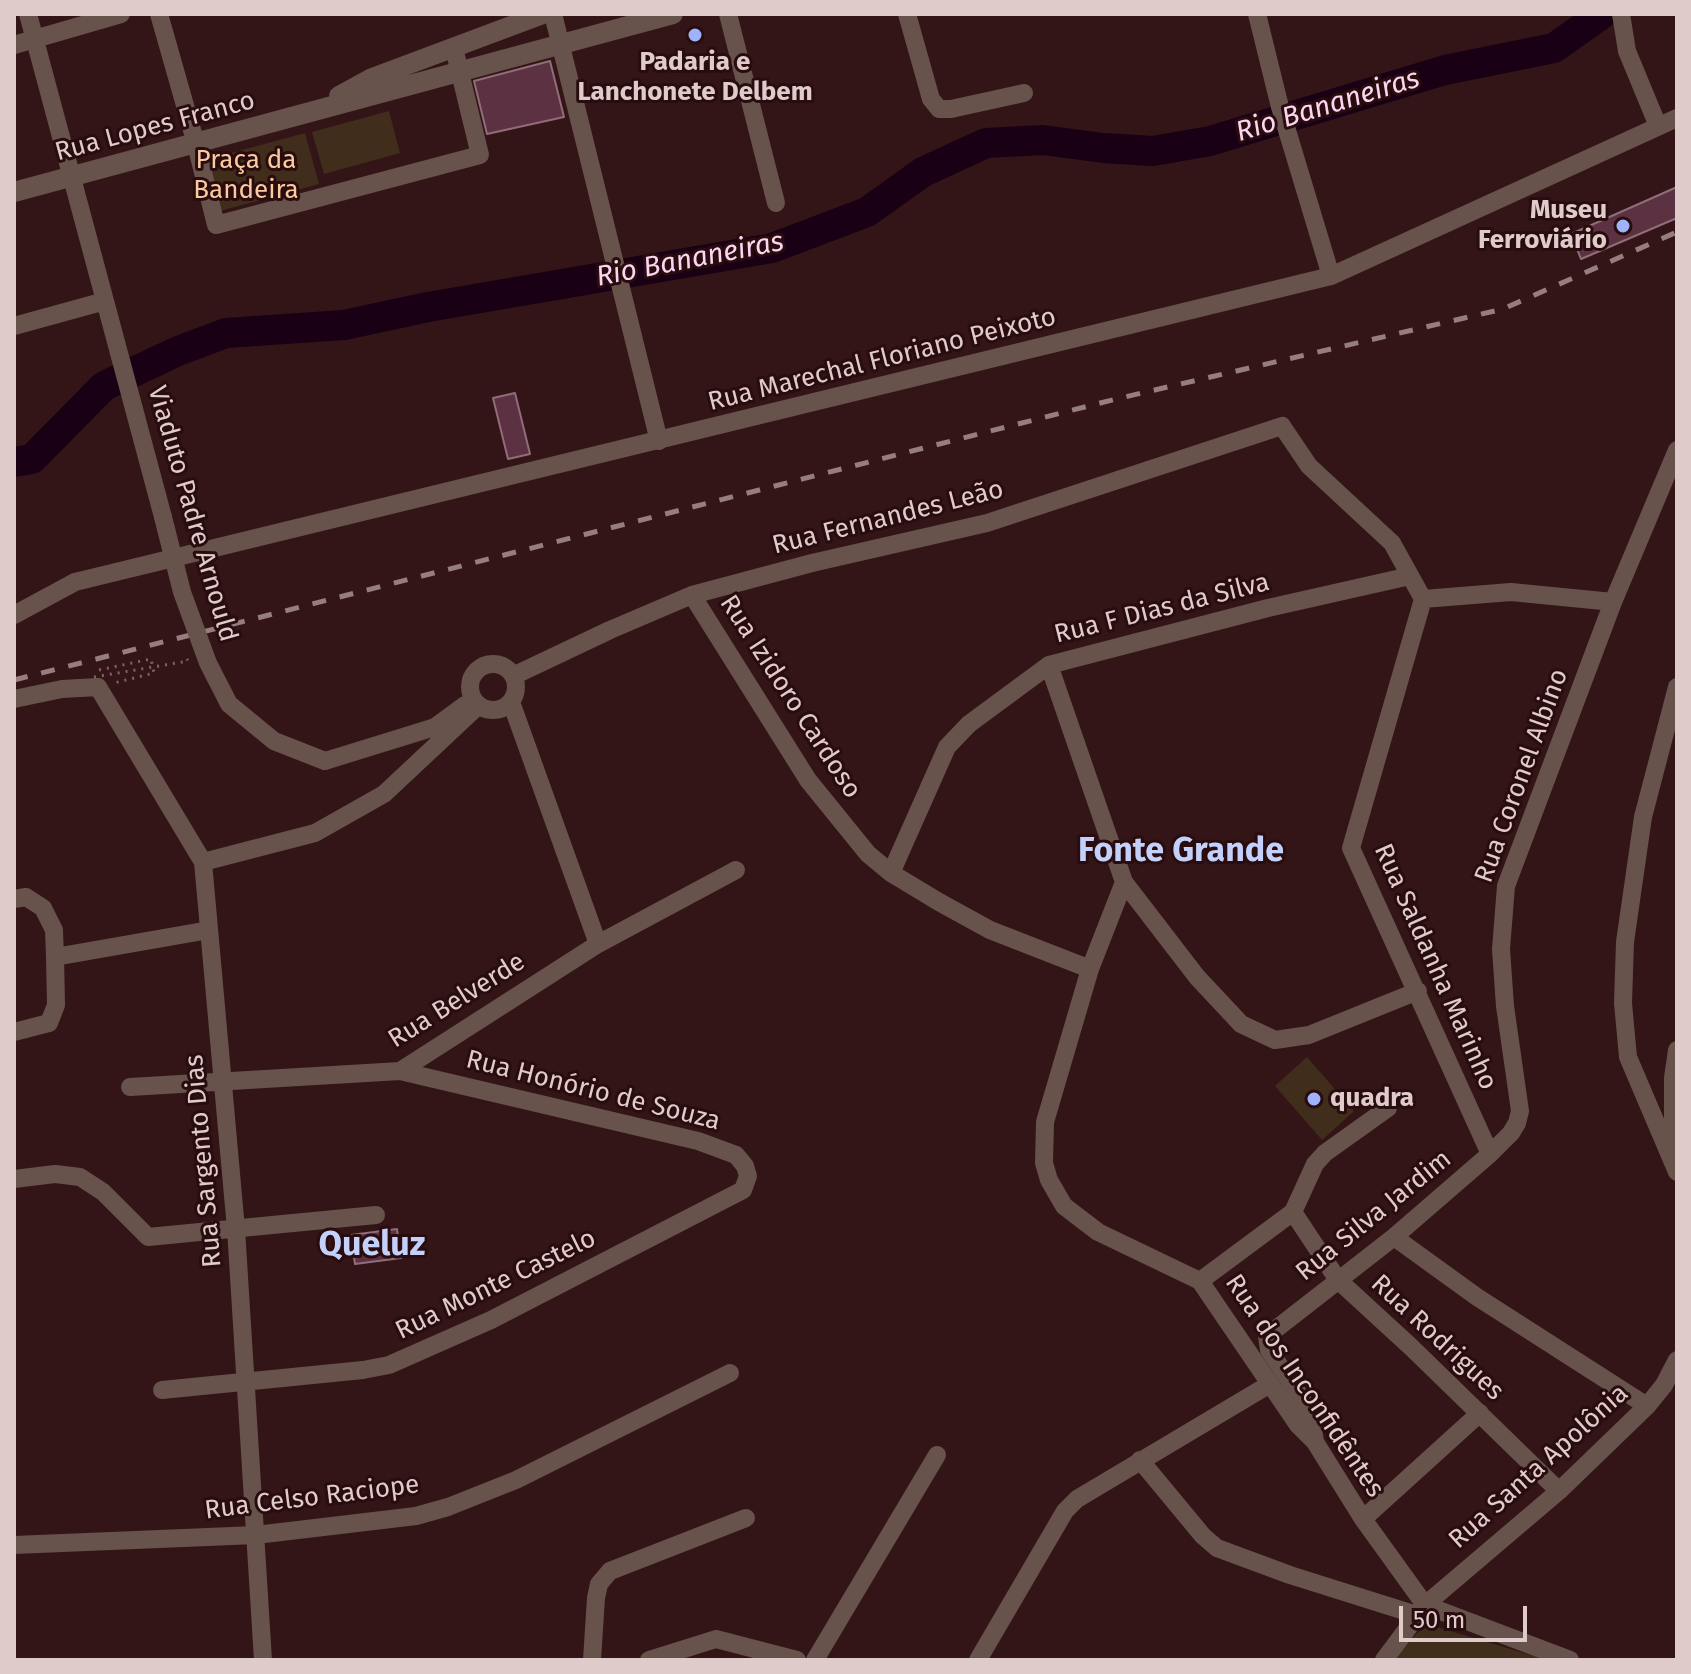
<!DOCTYPE html>
<html>
<head>
<meta charset="utf-8">
<style>
	body { margin:0 }
	#map { position:relative; width:1691px; height:1674px; overflow:hidden; background:#331517; font-family:"Fira Sans",sans-serif }
	canvas { display:block }
	.frame { position:absolute; inset:0; border:16px solid #e0cbcb; pointer-events:none }
	.scale { position:absolute; left:1399px; top:1606px; width:128px; height:36px; box-sizing:border-box; border:4px solid #e0cbcb; border-top:0; padding-left:10px; font-size:24px; line-height:28px; white-space:nowrap; color:#e0cbcb; -webkit-text-stroke:6px #280c0e; paint-order:stroke }
</style>
</head>
<body>
<div id="map">
<canvas width="1691" height="1674"></canvas>
<div class="frame"></div>
<div class="scale">50 m</div>
</div>
<script>
const context = document.querySelector('canvas').getContext('2d');
context.lineJoin = 'round';
function paint(path, color) { context.fillStyle = color; context.fill(path, 'evenodd'); }
const shape = rows => new Path2D(rows.map(r => 'M' + r).join(''));
function strokePath(path, color, width, dash) { context.strokeStyle = color; context.lineWidth = width; context.lineCap = dash ? 'butt' : 'round'; context.setLineDash(dash || []); context.stroke(path); }
function write(font, color, halo, rows, align = 'center') {
  context.font = font + ' "Fira Sans",sans-serif'; context.lineWidth = 6; context.setLineDash([]); context.textBaseline = 'middle'; context.strokeStyle = halo; context.fillStyle = color; for (const [text, x, y, turn = 0] of rows) {
    context.save(); context.translate(x, y); context.rotate((+turn || 0) * Math.PI / 180); context.textAlign = isNaN(turn) ? turn : align; if (halo) context.strokeText(text, 0, 0); context.fillText(text, 0, 0); context.restore();
  }
}
const green = shape([
	[389,111,400,153,324,174,312,132],
	[305,133,319,184,220,211,209,159],
	[1307,1057,1354,1111,1322,1140,1275,1086],
	[1427,1624,1547,1660,1388,1660]
]);
const river = shape([
	[14,462,32,459,104,386,178,351,226,333,344,325,428,307,772,248,867,212,923,172,986,143,1043,140,1103,148,1153,151,1210,141,1445,70,1554,48,1602,14]
]);
const building = shape([
	[550,61,564,117,487,134,474,81,550,61],
	[1677,187,1677,218,1581,259,1571,234,1677,187],
	[515,393,530,454,508,459,493,398,515,393],
	[397,1229,401,1258,355,1264,351,1235,397,1229]
]);
const path = shape([
	[99,670,151,659,154,673,114,683]
]);
const minor = shape([
	[28,14,163,517],
	[159,14,196,144,216,225,480,155,454,48],
	[553,14,659,441],
	[728,14,776,203],
	[907,14,931,99,939,109,951,109,1024,93],
	[1257,14,1280,107,1331,276],
	[1621,14,1627,51,1658,126],
	[14,45,121,14],
	[14,326,105,301],
	[692,595,808,780,868,854,891,873,939,902,990,930,1090,969],
	[1423,599,1511,592,1613,602],
	[14,615,75,582,1331,276,1677,118],
	'470 687a23 23 0 1 1 46 0a23 23 0 1 1-46 0Z',
	[1049,665,1124,882,1090,969,1045,1122,1044,1163,1049,1180,1064,1206,1098,1232,1200,1281,1298,1425,1315,1442,1363,1519,1425,1605],
	[513,676,610,630,692,595,812,563,987,523,1282,426,1309,466,1392,543,1423,599,1351,848,1490,1154],
	[1677,687,1643,817,1625,942,1623,1003,1628,1057,1677,1172],
	[14,699,62,689,98,687,203,862,236,1229,263,1660],
	[511,702,598,944],
	[325,761,435,727,465,705],
	[203,862,315,833,384,794,479,705],
	[891,873,947,747,969,724,1049,665,1268,608,1410,576],
	[1124,882,1197,977,1241,1024,1275,1040,1309,1035,1418,991],
	[14,899,26,897,43,908,54,930,55,957,209,930],
	[14,1032,49,1023,56,1005,55,957],
	[1677,1050,1673,1078,1673,1118,1677,1151],
	[130,1087,400,1071,598,944,736,870],
	[14,1179,55,1174,80,1177,103,1192,148,1237,376,1215],
	[1293,1212,1338,1280,1411,1347,1559,1491],
	[1394,1237,1477,1297,1647,1406],
	[1200,1281,1293,1212,1315,1164,1325,1153,1388,1108],
	[162,1390,363,1370,389,1365,491,1320,743,1190,748,1176,745,1166,736,1155,698,1141,400,1071],
	[1315,1442,1310,1411,1269,1350,1267,1336,1394,1237,1490,1154,1511,1133,1517,1123,1520,1111,1505,1006,1501,949,1506,886,1613,602,1677,450],
	[1140,1460,1203,1536,1217,1548,1290,1575,1417,1615],
	[1363,1519,1480,1413],
	[14,1545,256,1535,416,1516,448,1507,516,1480,730,1373],
	[1425,1605,1570,1660],
	[592,1660,596,1598,599,1584,610,1571,746,1518],
	[649,1660,716,1639,797,1660],
	[815,1660,937,1455],
	[978,1660,1065,1511,1077,1499,1270,1384],
	[1384,1660,1425,1605,1559,1491,1647,1406,1664,1385,1677,1360]
]);
const tertiary = shape([
	[339,96,372,78,543,14],
	[14,192,673,14]
]);
const rail = shape([
	[14,680,1116,399,1503,309,1677,232]
]);
const pathBridge = shape([
	[94,677,188,661,187,659]
]);
const minorBridge = shape([
	[163,517,182,592,208,663,229,704,274,741,325,761]
]);
const markers = [
	[695,35,8,"#9fb3fd"],
	[1623,226,8,"#9fb3fd"],
	[1314,1099,8,"#9fb3fd"]
];
const poiNames = [
	["Padaria e",695,63],
	["Lanchonete Delbem",695,93],
	["Museu",1607,211,"right"],
	["Ferroviário",1607,241,"right"],
	["quadra",1330,1099,"left"]
];
const streetNames = [
	["Rua Lopes Franco",155,127,-15],
	["Rua Marechal Floriano Peixoto",882,360,-14],
	["Viaduto Padre Arnould",192,514,74],
	["Rua Fernandes Leão",888,518,-14],
	["Rua F Dias da Silva",1162,609,-14],
	["Rua Izidoro Cardoso",790,697,57],
	["Rua Coronel Albino",1522,776,-70],
	["Rua Saldanha Marinho",1435,967,66],
	["Rua Belverde",457,1001,-32],
	["Rua Honório de Souza",593,1091,14],
	["Rua Sargento Dias",204,1161,-95],
	["Rua Silva Jardim",1374,1216,-39],
	["Rua Monte Castelo",496,1285,-26],
	["Rua Rodrigues",1437,1338,43],
	["Rua dos Inconfidêntes",1304,1386,56],
	["Rua Santa Apolônia",1539,1467,-42],
	["Rua Celso Raciope",312,1498,-7]
];
const parkNames = [
	["Praça da",246,161],
	["Bandeira",246,191]
];
const waterNames = [
	["Rio Bananeiras",1328,106,-17],
	["Rio Bananeiras",690,260,-11]
];
const districtNames = [
	["Fonte Grande",1181,852],
	["Queluz",372,1246]
];
paint(green, '#412d1c');
strokePath(river, '#190014', 30);
paint(building, '#5c3141');
strokePath(building, '#906d78', 2);
strokePath(path, '#7e6465', 3, [2, 6]);
strokePath(minor, '#67534b', 18);
strokePath(tertiary, '#67534b', 20);
strokePath(rail, '#967d7e', 5, [14, 14]);
strokePath(pathBridge, '#7e6465', 3, [2, 6]);
strokePath(minorBridge, '#67534b', 18);
for (const [x, y, r, color] of markers) { const dot = new Path2D(); dot.arc(x, y, r, 0, 2 * Math.PI); context.fillStyle = color; context.fill(dot); strokePath(dot, '#280c0e', 3); }
write('bold 26px', '#e0cbcb', '#280c0e', poiNames);
write('26px', '#e0cbcb', '#280c0e', streetNames);
write('26px', '#fac9a0', '#280c0e', parkNames);
write('italic 28px', '#fdd5f2', '#280c0e', waterNames);
write('bold 34px', '#c3d0fa', '#280c0e', districtNames);
</script>
</body>
</html>
